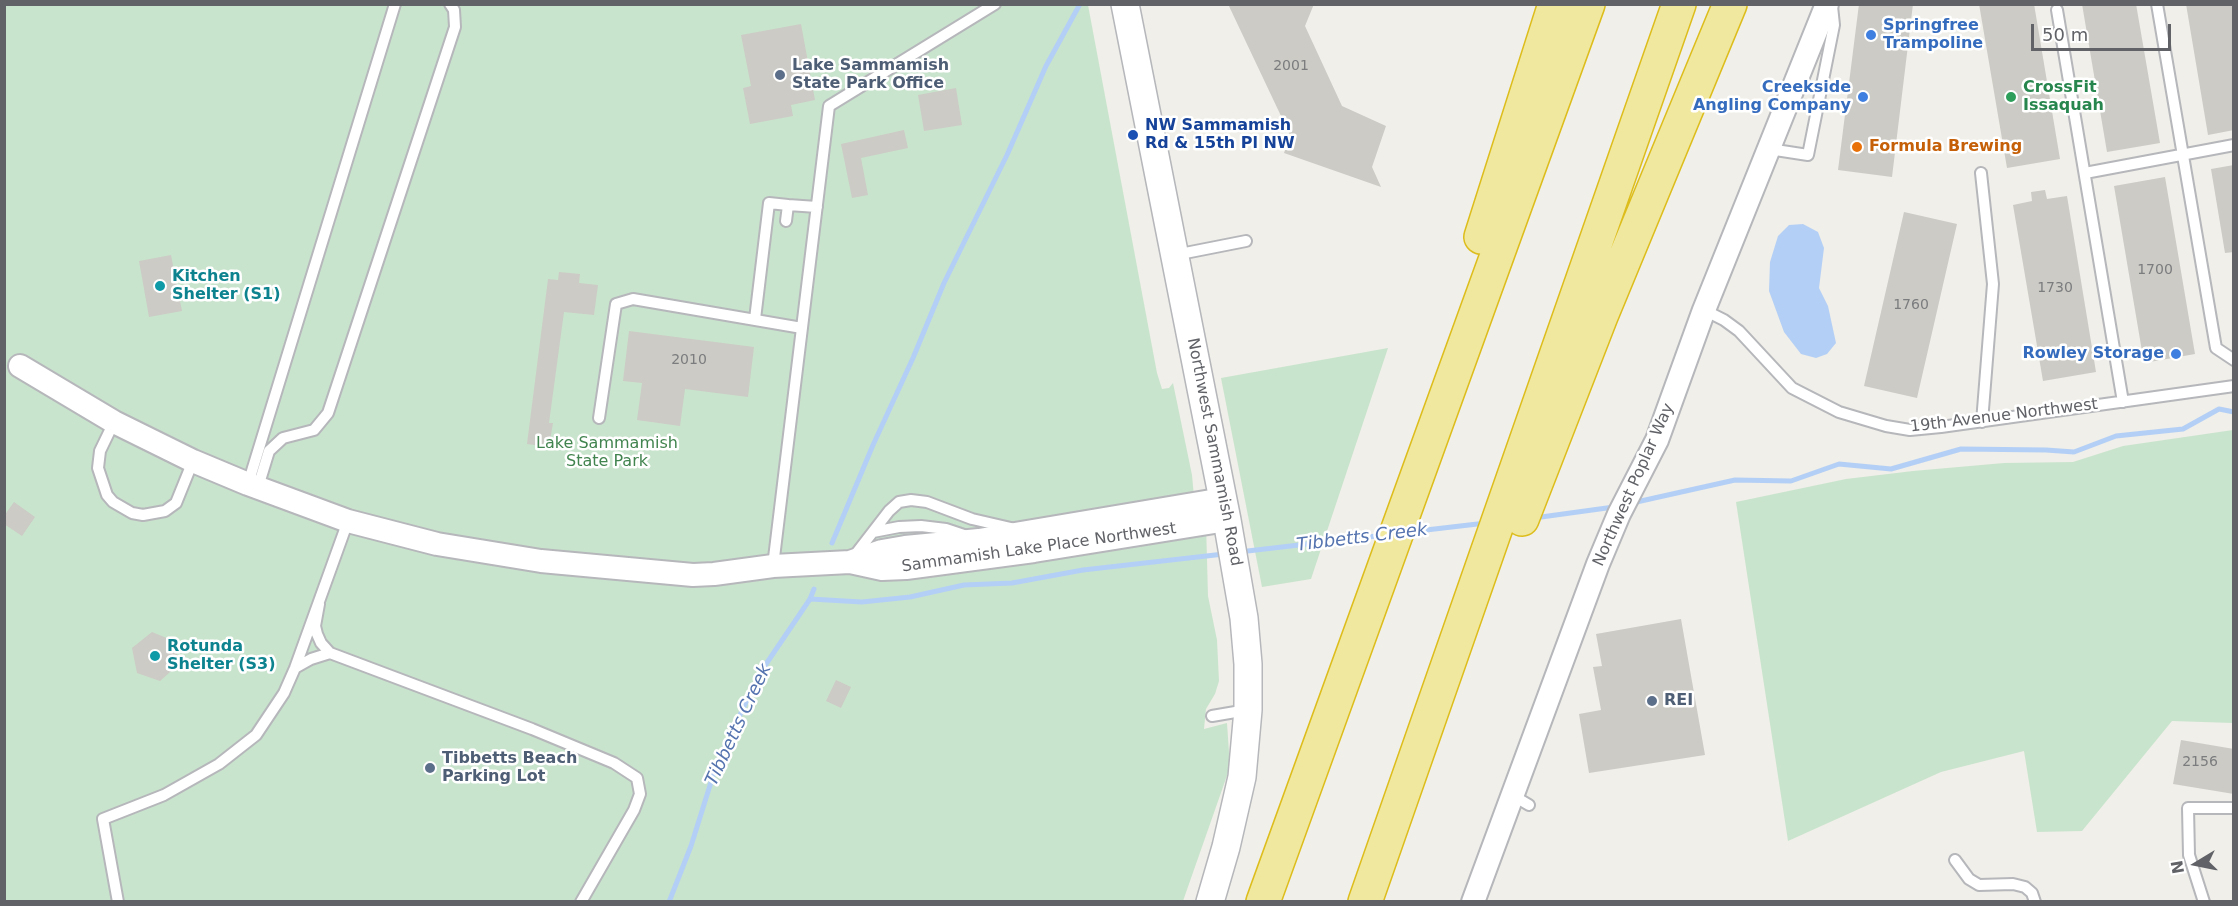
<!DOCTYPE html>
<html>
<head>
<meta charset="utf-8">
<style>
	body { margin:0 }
	#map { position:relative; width:2238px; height:906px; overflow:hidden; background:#f0efe9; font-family:"DejaVu Sans",sans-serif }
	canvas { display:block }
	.frame { position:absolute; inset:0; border:6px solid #606267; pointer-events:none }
	.north { position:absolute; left:2166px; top:834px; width:60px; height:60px; -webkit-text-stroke:4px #fff; paint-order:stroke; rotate:260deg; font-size:16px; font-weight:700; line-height:24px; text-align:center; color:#606267 }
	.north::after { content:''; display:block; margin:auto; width:21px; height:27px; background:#606267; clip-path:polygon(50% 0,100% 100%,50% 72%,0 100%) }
	.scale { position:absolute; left:2031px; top:24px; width:140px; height:27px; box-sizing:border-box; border:3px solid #606267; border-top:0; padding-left:8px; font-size:18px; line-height:21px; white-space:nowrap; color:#606267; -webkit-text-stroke:4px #fff; paint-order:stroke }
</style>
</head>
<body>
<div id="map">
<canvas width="2238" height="906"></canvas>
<div class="frame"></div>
<div class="north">N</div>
<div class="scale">50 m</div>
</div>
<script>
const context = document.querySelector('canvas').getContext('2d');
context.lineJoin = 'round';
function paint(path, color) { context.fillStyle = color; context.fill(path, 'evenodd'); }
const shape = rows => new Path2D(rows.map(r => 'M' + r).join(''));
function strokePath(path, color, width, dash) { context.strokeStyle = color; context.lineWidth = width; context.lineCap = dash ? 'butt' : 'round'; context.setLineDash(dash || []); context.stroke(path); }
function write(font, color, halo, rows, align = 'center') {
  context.font = font + ' "DejaVu Sans",sans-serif'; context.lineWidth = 5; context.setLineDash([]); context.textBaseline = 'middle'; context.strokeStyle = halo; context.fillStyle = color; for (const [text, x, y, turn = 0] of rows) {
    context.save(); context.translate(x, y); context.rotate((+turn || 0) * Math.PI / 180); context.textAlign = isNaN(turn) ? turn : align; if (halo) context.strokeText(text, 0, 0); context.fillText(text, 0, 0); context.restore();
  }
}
const green = shape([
	[4,5,1088,5,1157,373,1162,389,1169,388,1173,383,1192,475,1194,497,1206,523,1208,596,1217,640,1219,681,1215,694,1206,709,1204,729,1227,723,1230,767,1183,901,5,901],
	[1388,348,1311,579,1262,587,1221,378],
	[2233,430,2233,723,2172,721,2082,831,2037,832,2024,751,1941,772,1788,841,1736,502,1846,479,1913,471,2004,463,2073,462,2123,446]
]);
const water = shape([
	[1803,224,1818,232,1824,248,1819,288,1828,306,1836,343,1827,354,1816,358,1801,354,1784,332,1769,291,1770,262,1778,236,1789,225]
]);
const stream = shape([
	[1632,503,1735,480,1791,481,1839,464,1891,469,1961,449,2046,450,2074,452,2116,436,2183,429,2219,409,2234,412],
	[1534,518,1614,507],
	[1409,532,1486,523],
	[832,543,873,445,913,358,944,283,1007,155,1046,66,1080,4],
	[1239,552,1385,535],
	[810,599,814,589],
	[669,902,691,846,717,763,760,673,810,599,862,602,910,597,964,585,1012,583,1083,570,1224,554]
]);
const building = shape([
	[1228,4,1314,4,1305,26,1342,106,1386,126,1372,167,1381,187,1284,153,1290,135],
	[1859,4,1913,4,1892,177,1838,170],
	[1979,4,2034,4,2060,159,2007,168],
	[2082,4,2136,4,2160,143,2107,152],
	[2186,4,2234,4,2234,130,2208,135],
	[801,24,815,100,791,105,793,116,750,124,743,88,751,86,741,35],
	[956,88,962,125,924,131,918,95],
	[904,130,908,148,861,158,868,195,852,198,841,144],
	[2234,165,2234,252,2225,253,2211,169],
	[2165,177,2195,354,2144,363,2114,186],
	[2045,190,2047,199,2067,196,2096,372,2043,381,2013,205,2032,201,2031,192],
	[1904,212,1957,224,1917,398,1864,386],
	[171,255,182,311,149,317,139,261],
	[559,272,580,274,579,283,598,285,594,315,564,312,549,423,553,423,549,447,527,444,548,279,558,280],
	[629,331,754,347,748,397,685,389,680,426,637,420,642,383,623,381],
	[14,502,35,517,22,536,4,524,4,516],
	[1681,619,1705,755,1589,773,1579,714,1601,710,1593,667,1602,666,1596,634],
	[152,632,174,641,179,664,160,681,137,673,132,648],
	[836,680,851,687,841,708,826,701],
	[2181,740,2234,749,2234,794,2173,784]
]);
const service = shape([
	[2157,4,2216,348,2234,360],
	[2057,10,2123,402],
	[1769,149,1808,155,1834,25,1832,6],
	[1981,173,1993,284,1982,422],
	[2085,173,2234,145],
	[786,221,788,205,817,207],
	[1175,255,1246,241],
	[1704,310,1724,320,1739,331,1792,388,1839,412,1886,426,1910,430,1941,427,2234,386],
	[755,319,769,203,788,205],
	[599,418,616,304,633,299,802,328],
	[114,422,100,451,98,468,107,495,113,502,132,513,143,515,165,511,176,503,193,461],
	[248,484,395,4],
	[258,487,269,451,283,438,314,430,328,413,455,27,454,10,450,4],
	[873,532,899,527,921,526,946,529,964,535],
	[855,555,889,511,899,502,911,500,927,502,972,519,1011,528],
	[773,566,829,106,995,4],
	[319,604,315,626,317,634,321,643,330,653,532,729,614,763,637,778,640,794,634,810,581,902],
	[295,668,311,659,330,653],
	[1212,716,1247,710],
	[1512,795,1529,805],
	[1955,860,1969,879,1979,885,2013,884,2025,887,2032,893,2035,902],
	[118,902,103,819,164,795,219,764,256,735,284,693,295,668,348,521],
	[2204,902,2189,855,2188,808,2234,808]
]);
const minor = shape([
	[20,366,114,422,193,461,248,484,348,521,437,544,541,561,693,575,714,574,773,566,850,562,882,551,905,547,979,540,1223,499],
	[850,562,882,569,906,568,1034,551,1227,520],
	[1473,902,1598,564,1619,514,1657,440,1704,310,1827,4]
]);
const tertiary = shape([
	[1125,4,1227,520,1244,618,1248,664,1248,710,1242,777,1226,847,1210,902]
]);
const motorway = shape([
	[1481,237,1555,4],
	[1522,519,1601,316,1730,4],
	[1263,902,1588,4],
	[1365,902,1679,4]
]);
const markers = [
	[1871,35,6,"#3f7fe0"],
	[780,75,6,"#5c6f8a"],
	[1863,97,6,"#3f7fe0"],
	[2011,97,6,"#2e9e5b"],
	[1133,135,6,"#1a4fb4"],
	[1857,147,6,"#e8710a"],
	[160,286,6,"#0f9aa8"],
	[2176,354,6,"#3f7fe0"],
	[155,656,6,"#0f9aa8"],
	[1652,701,6,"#5c6f8a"],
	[430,768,6,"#5c6f8a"]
];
const numberNames = [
	["2001",1291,66],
	["1700",2155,270],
	["1730",2055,288],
	["1760",1911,305],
	["2010",689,360],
	["2156",2200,762]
];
const shopNames = [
	["Springfree",1883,26,"left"],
	["Trampoline",1883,44,"left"],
	["Creekside",1851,88],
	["Angling Company",1851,106],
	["Rowley Storage",2164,354]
];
const serviceNames = [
	["Lake Sammamish",792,66],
	["State Park Office",792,84],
	["REI",1664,701],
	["Tibbetts Beach",442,759],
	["Parking Lot",442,777]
];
const leisureNames = [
	["CrossFit",2023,88],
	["Issaquah",2023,106]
];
const transitNames = [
	["NW Sammamish",1145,126],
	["Rd & 15th Pl NW",1145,144]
];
const foodNames = [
	["Formula Brewing",1869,147]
];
const cultureNames = [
	["Kitchen",172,277],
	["Shelter (S1)",172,295],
	["Rotunda",167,647],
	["Shelter (S3)",167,665]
];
const streetNames = [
	["19th Avenue Northwest",2004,416,-7],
	["Northwest Sammamish Road",1214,452,79],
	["Northwest Poplar Way",1634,485,-66],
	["Sammamish Lake Place Northwest",1039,548,-8]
];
const parkNames = [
	["Lake Sammamish",607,444],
	["State Park",607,462]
];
const waterNames = [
	["Tibbetts Creek",1362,538,-7],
	["Tibbetts Creek",739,725,-65]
];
paint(green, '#c9e4cd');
paint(water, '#b4cff5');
strokePath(stream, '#b4cff5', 5);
paint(building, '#cccbc5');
strokePath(service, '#b6b7bb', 14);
strokePath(minor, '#b6b7bb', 26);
strokePath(tertiary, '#b6b7bb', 30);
strokePath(motorway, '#ddbd1c', 36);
strokePath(service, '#fff', 10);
strokePath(minor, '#fff', 22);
strokePath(tertiary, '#fff', 27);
strokePath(motorway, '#f1e89f', 33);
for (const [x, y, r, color] of markers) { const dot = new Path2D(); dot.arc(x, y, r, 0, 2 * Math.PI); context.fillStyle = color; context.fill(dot); strokePath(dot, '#fff', 2); }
write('14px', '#7b7c7e', null, numberNames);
write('bold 16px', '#366cbe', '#fff', shopNames, 'right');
write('bold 16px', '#4e5e75', '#fff', serviceNames, 'left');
write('bold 16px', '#27864d', '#fff', leisureNames, 'left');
write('bold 16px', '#164399', '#fff', transitNames, 'left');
write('bold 16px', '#c56008', '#fff', foodNames, 'left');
write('bold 16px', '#0d838f', '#fff', cultureNames, 'left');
write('16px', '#606267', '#fff', streetNames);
write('16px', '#42844f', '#fff', parkNames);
write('italic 18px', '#5473af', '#fff', waterNames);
</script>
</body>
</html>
